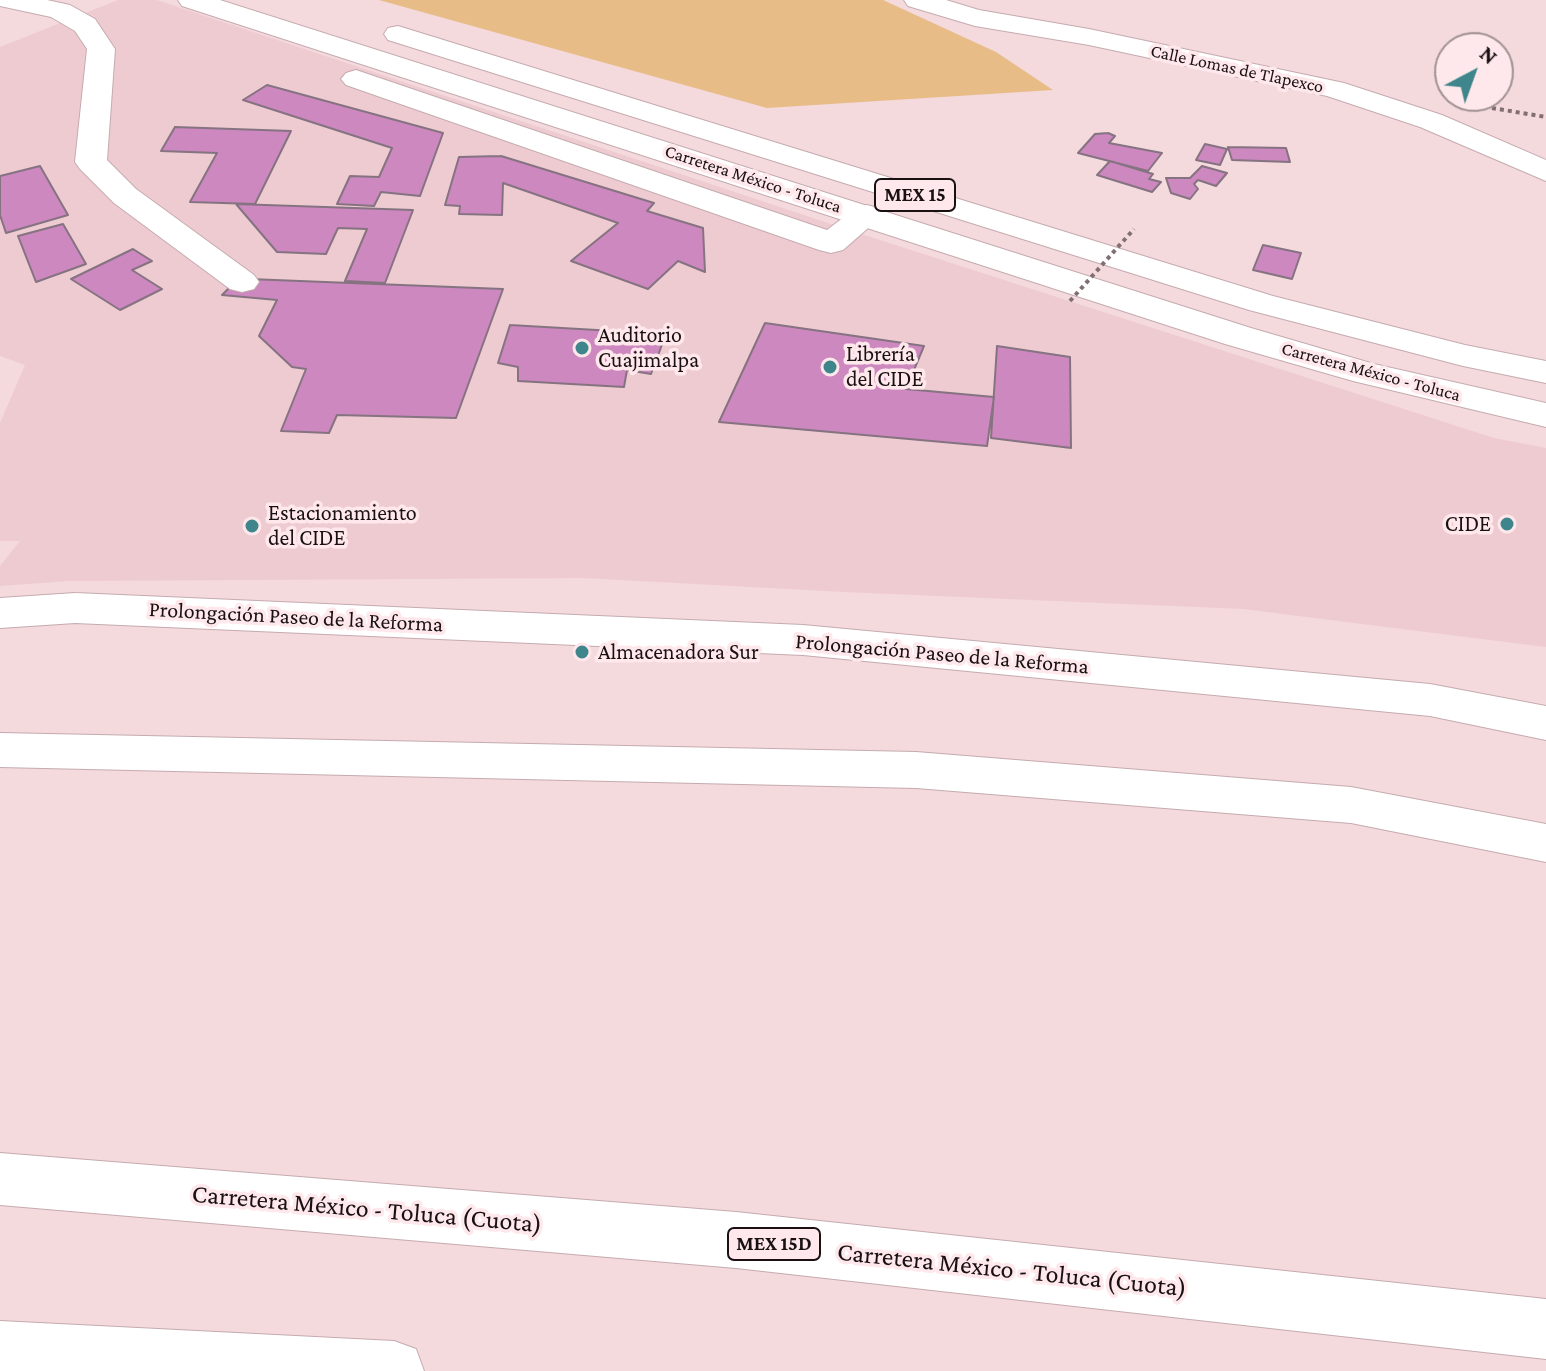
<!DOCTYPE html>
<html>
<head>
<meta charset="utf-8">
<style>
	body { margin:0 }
	#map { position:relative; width:1546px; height:1371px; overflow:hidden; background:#f4d9dd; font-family:"Crimson Pro",serif }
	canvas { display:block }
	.north { position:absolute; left:1434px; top:32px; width:80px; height:80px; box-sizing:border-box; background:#fee8eb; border:2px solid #a29294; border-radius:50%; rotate:41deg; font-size:22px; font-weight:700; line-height:32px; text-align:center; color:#191012 }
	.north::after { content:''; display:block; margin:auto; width:28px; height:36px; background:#3e868c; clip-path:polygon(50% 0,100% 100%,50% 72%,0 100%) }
</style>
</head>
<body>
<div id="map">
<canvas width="1546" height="1371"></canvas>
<div class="north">N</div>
</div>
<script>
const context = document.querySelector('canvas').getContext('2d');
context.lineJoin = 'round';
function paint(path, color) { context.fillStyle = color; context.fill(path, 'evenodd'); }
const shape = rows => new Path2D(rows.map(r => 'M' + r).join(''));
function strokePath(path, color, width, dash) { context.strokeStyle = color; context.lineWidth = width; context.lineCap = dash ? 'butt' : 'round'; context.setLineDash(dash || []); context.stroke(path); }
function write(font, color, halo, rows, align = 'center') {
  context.font = font + ' "Crimson Pro",serif'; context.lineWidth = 7; context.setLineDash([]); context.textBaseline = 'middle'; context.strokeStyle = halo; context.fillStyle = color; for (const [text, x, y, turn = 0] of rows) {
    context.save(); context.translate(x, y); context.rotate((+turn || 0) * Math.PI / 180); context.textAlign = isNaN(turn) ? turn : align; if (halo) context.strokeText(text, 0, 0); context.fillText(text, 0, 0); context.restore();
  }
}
const built = shape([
	[118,0,157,0,849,230,1494,438,1546,448,1546,647,1243,609,844,592,583,578,69,581,0,586,0,566,20,541,0,541,0,423,25,365,0,356,0,47]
]);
const green = shape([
	[379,0,883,0,996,52,1053,90,767,108]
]);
const building = shape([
	[267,85,443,133,420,196,381,192,374,206,337,204,350,176,379,177,392,148,243,100,267,85],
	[175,127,291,131,255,204,190,202,217,153,161,151,175,127],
	[1108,133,1115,136,1109,143,1162,153,1148,171,1078,153,1095,134,1108,133],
	[1205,144,1227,149,1220,165,1196,160,1205,144],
	[1228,147,1286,148,1290,162,1232,160,1228,147],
	[501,156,654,203,647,211,703,228,705,272,678,261,648,289,571,261,618,223,503,183,502,215,459,214,460,206,445,205,459,157,501,156],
	[1110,161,1153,174,1149,179,1161,182,1152,192,1097,175,1110,161],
	[40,166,68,215,6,233,0,215,0,176,40,166],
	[1202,166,1227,173,1216,186,1198,180,1194,184,1198,189,1190,199,1171,193,1166,178,1190,178,1202,166],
	[236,204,413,210,385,283,345,281,367,229,338,228,326,254,277,252,236,204],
	[63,224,86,264,36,282,18,236,63,224],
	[1263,245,1301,253,1292,279,1253,270,1263,245],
	[133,249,152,261,132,270,162,289,120,310,71,279,133,249],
	[249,279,503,289,456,418,337,415,329,433,281,431,306,369,292,367,259,336,277,300,222,295,231,286,249,279],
	[765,323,924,346,906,389,994,397,987,446,719,422,765,323],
	[510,325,666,334,651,374,627,370,624,387,518,381,518,367,498,363,510,325],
	[997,346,1070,357,1071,448,991,438,997,346]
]);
const path = shape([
	[1492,108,1546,117]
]);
const minor = shape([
	[0,0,47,0,70,5,95,19,115,49,107,160,136,189,254,275,259,282,254,289,242,292,230,289,114,203,80,169,75,162,87,49,75,31,51,17,0,6,0,0],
	[904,0,946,0,979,10,1089,29,1344,83,1442,115,1546,160,1546,181,1420,127,1327,96,1089,45,975,26,908,6,904,0],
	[356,70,827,230,856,208,867,205,878,208,883,215,843,250,831,253,819,250,346,85,341,79,346,73,356,70]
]);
const major = shape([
	[178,0,220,0,1251,328,1374,364,1546,403,1546,427,1353,381,1225,344,182,6,178,0],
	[398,26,1273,296,1465,345,1546,361,1546,383,1463,366,1249,310,388,40,384,34,388,28,398,26],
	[75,593,803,625,1430,684,1546,706,1546,740,1430,716,803,655,75,623,0,628,0,598,75,593],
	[0,1321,394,1341,416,1349,424,1371,0,1371,0,1321]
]);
const highway = shape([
	[0,733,916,752,1351,787,1546,824,1546,862,1351,823,916,788,0,767,0,733],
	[0,1153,736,1212,1546,1299,1546,1359,736,1268,0,1205,0,1153]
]);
const pathBridge = shape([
	[1070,301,1134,229]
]);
const markers = [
	[582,348,8,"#3e868c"],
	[830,367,8,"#3e868c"],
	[1507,524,8,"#3e868c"],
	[252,526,8,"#3e868c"],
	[582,652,8,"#3e868c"]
];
const farStreetnames = [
	["Calle Lomas de Tlapexco",1237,69,12],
	["Carretera México - Toluca",753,179,18],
	["Carretera México - Toluca",1371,372,15]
];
const shields = [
	[915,195,80],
	[774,1244,92]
];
const shieldNames = [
	["MEX 15",915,195],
	["MEX 15D",774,1244]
];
const poiNames = [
	["Auditorio",598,335],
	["Cuajimalpa",598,360],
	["Librería",846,354],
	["del CIDE",846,379],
	["Estacionamiento",268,513],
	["del CIDE",268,538],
	["CIDE",1491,524,"right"],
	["Almacenadora Sur",598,652]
];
const streetNames = [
	["Prolongación Paseo de la Reforma",296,617,3],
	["Prolongación Paseo de la Reforma",942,654,5]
];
const nearStreetnames = [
	["Carretera México - Toluca (Cuota)",367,1209,5],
	["Carretera México - Toluca (Cuota)",1012,1270,6]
];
paint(built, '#eecbd1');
paint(green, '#e7bc87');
paint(building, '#cd88bf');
strokePath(building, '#857381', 2);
strokePath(minor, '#c5abaf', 2);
strokePath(major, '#c5abaf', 2);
strokePath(highway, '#c5abaf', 2);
strokePath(path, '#816f72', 4, [4, 4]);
paint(minor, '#fff');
paint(major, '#fff');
paint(highway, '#fff');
strokePath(pathBridge, '#816f72', 4, [4, 4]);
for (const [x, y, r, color] of markers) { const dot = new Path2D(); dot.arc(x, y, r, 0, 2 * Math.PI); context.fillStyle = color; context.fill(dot); strokePath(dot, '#fee8eb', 3); }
write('18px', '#191012', '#fee8eb', farStreetnames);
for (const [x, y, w] of shields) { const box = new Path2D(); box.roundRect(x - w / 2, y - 16, w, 32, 6); context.fillStyle = '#fee8eb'; context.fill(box); strokePath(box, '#191012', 2); }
write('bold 20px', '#191012', null, shieldNames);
write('22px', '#191012', '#fee8eb', poiNames, 'left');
write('22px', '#191012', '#fee8eb', streetNames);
write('26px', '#191012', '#fee8eb', nearStreetnames);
</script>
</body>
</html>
